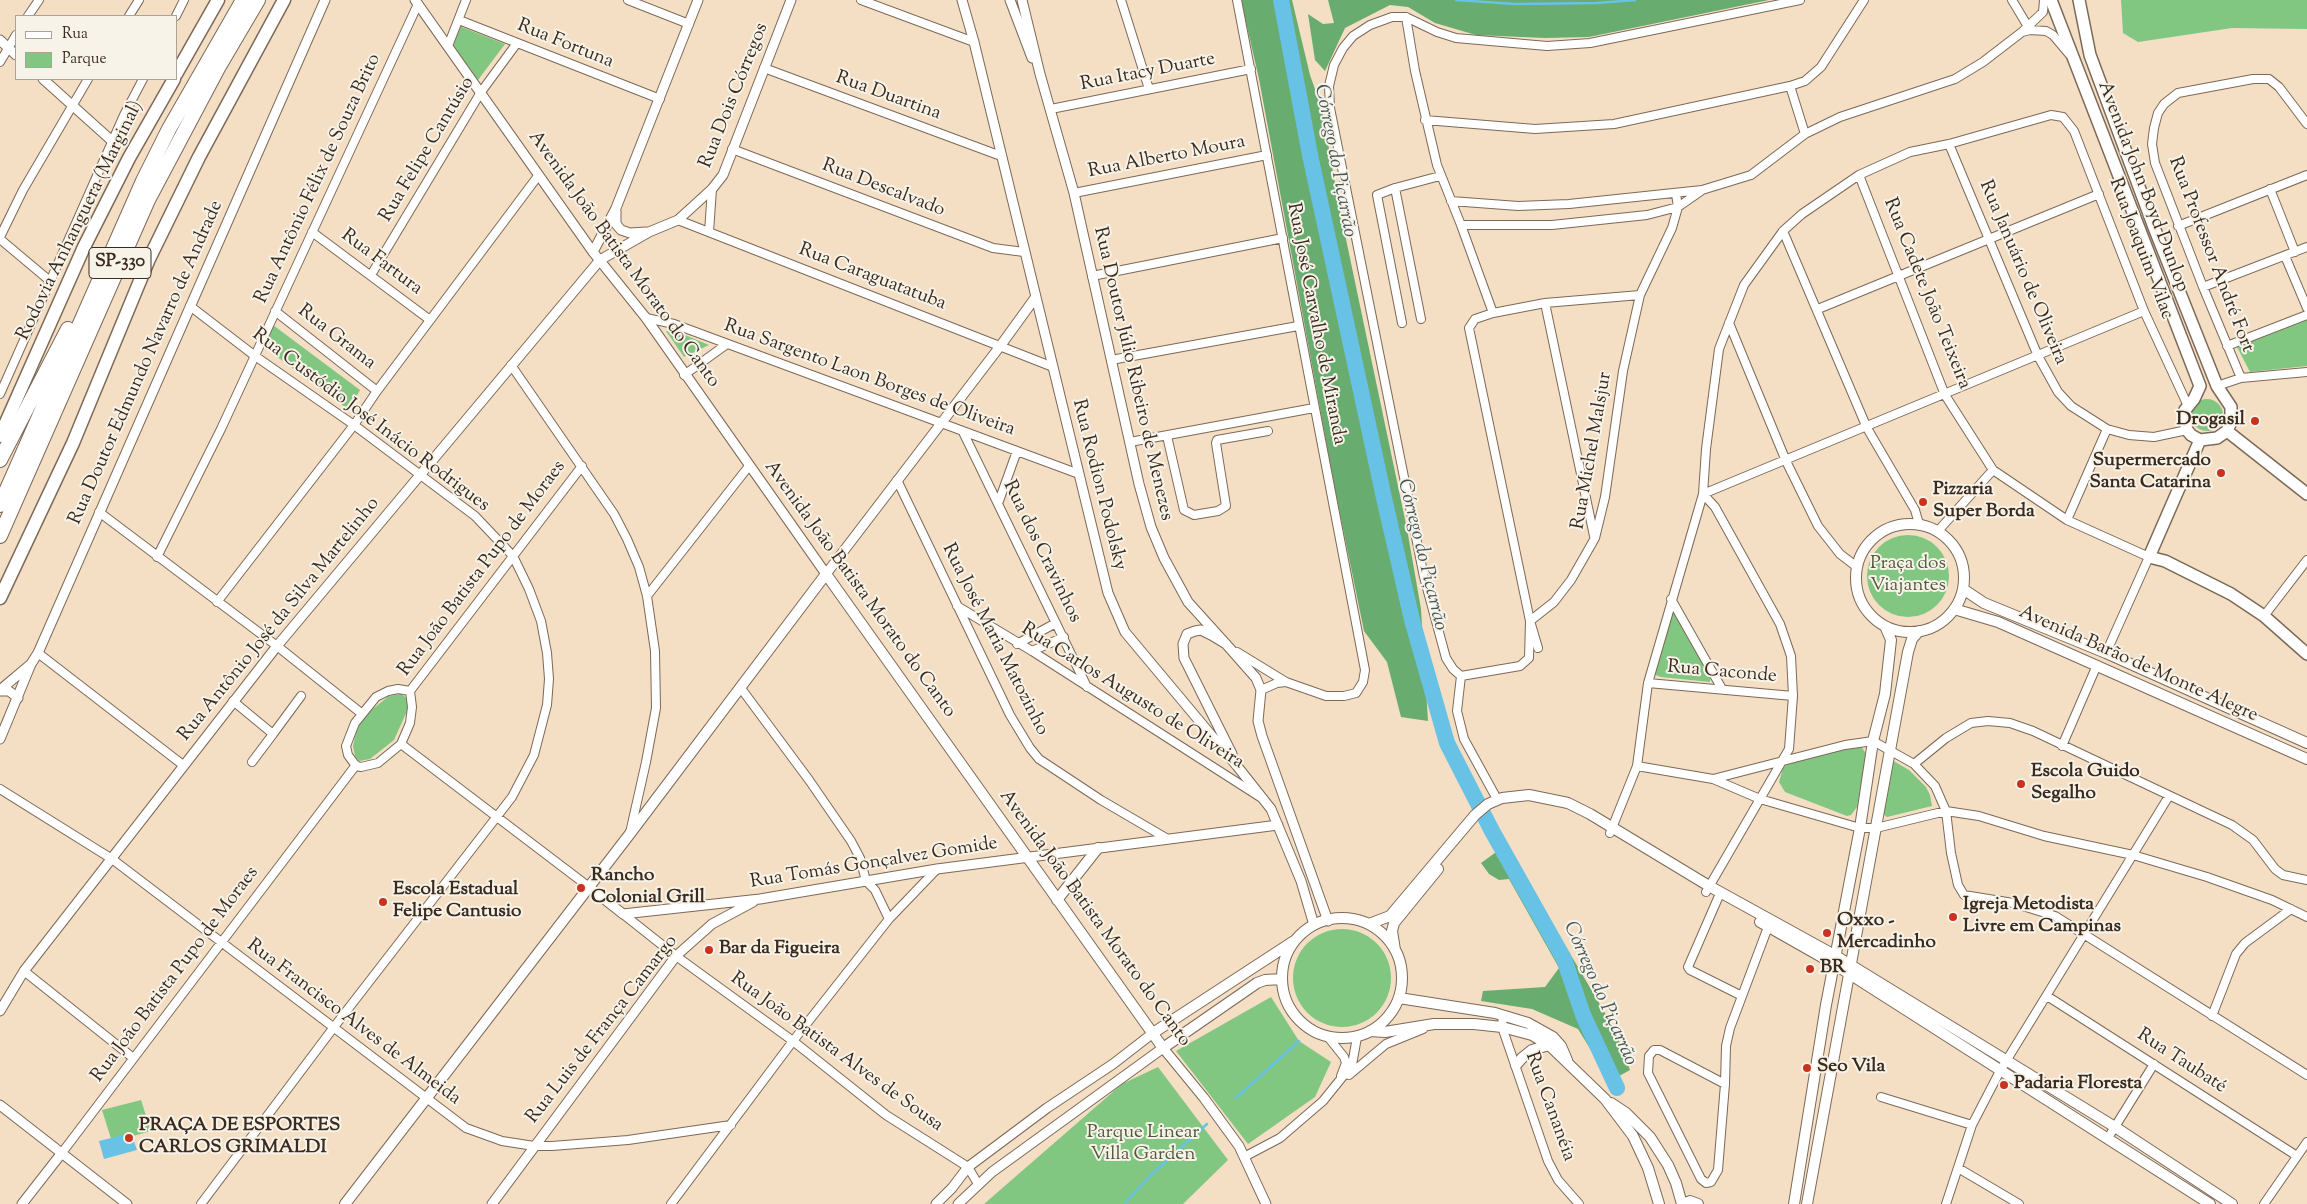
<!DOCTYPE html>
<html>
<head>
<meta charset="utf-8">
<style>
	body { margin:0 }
	#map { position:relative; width:2307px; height:1204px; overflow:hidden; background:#f4dec4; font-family:"Sorts Mill Goudy",serif }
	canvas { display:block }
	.legend { position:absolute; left:15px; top:15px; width:162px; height:65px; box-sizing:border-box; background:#f7f3e8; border:1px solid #aca397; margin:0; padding:6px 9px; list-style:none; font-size:15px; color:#3b2a1e }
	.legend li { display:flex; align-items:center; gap:10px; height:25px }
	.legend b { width:25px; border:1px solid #aca397 }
</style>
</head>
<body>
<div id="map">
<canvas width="2307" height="1204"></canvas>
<ul class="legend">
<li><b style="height:6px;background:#fff"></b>Rua</li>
<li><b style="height:14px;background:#81c782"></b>Parque</li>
</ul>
</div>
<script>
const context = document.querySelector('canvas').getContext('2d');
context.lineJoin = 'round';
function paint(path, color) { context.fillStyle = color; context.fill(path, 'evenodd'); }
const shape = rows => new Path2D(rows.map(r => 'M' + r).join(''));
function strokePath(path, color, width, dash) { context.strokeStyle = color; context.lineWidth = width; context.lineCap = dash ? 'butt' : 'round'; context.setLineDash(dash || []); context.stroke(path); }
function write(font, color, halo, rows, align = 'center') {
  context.font = font + ' "Sorts Mill Goudy",serif'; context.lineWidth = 4; context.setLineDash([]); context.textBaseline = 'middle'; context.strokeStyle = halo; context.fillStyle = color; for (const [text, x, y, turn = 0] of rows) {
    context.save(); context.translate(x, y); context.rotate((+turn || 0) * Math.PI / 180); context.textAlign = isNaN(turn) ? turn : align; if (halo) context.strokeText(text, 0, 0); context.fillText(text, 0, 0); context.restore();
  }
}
const green = shape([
	[2121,0,2307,0,2307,29,2232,28,2138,42,2123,33],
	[459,26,505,44,478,80,452,45],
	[2307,317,2307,366,2250,372,2235,343],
	[273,325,360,390,349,410,264,347],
	[673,330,709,345,684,357,666,331],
	'2191 415a16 16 0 1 1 32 0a16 16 0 1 1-32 0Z',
	'1867 576a41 41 0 1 1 82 0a41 41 0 1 1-82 0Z',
	[1673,613,1676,613,1711,674,1710,682,1661,677,1653,674,1669,616],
	[401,694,407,698,407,711,394,740,370,759,359,761,355,756,353,746,356,732,364,716,389,696],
	[1861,746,1866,754,1857,807,1851,815,1847,816,1785,792,1779,782,1783,768,1790,762],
	[1890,759,1909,770,1926,787,1930,795,1932,806,1887,817,1882,813],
	'1293 978a49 49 0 1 1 98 0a49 49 0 1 1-98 0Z',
	[1271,997,1299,1041,1331,1062,1315,1097,1248,1144,1176,1051],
	[1158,1067,1228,1160,1183,1204,984,1204,1122,1084],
	[141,1100,151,1131,112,1142,102,1110]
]);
const forest = shape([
	[1241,0,1292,0,1310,75,1322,109,1339,206,1407,529,1421,609,1428,721,1401,717,1387,662,1364,631,1335,489,1259,79],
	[1328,0,1769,0,1589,37,1545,38,1476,35,1435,23,1408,7,1390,5,1345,28,1325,71,1315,60,1308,14,1323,24,1334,23],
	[1506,845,1615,1030,1630,1070,1610,1081,1578,1029,1532,1009,1481,1001,1483,991,1545,987,1559,968,1509,879,1499,880,1489,874,1481,863]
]);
const water = shape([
	[131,1133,137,1150,104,1159,99,1141]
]);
const stream = shape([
	[1456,0,1515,4,1597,3,1635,0],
	[1236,1098,1299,1041],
	[1124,1204,1151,1175,1207,1124]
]);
const river = shape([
	[1281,0,1310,155,1384,498,1412,620,1447,743,1492,831,1564,959,1583,1015,1617,1088]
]);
const minor = shape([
	[628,0,689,24],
	[861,0,974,42],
	[1121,0,1149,89],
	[2012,0,2030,30],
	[28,16,39,0],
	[129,16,139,0],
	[176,16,184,0],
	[1406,17,1415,71,1437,165,1461,225,1493,313],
	[459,20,660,99],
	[2023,31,2043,12,2044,0],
	[448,46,466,0],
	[0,62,16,35],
	[764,68,1001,156],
	[1790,86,1805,134],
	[1051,109,1251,69],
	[1425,120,1535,129,1614,124,1790,86,1805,81,1821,67,1864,0],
	[1949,144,2038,356,2058,392,2071,406,2107,429,2129,435,2154,437,2187,430],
	[732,149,993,248,1024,252],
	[1859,175,1945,395,1993,470,2067,520,2149,557,2106,653],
	[1395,188,1421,319],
	[2270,189,2295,252],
	[1074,193,1267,155],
	[1451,201,1518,206,1569,204,1702,190,1751,175,1805,134,1840,117,1955,79,1983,62,2022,32,2030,30,2046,31,2053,35,2069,54],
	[678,220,1053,367],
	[1461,225,1552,225,1647,215,1678,207,1701,191],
	[2178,226,2307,175],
	[1783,231,1867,428,1915,510,1919,524],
	[312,232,430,320],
	[709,232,712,189],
	[0,237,23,190,88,79],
	[0,239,50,281],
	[2285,256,2307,308],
	[371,275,481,92,517,43],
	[1092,276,1283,238],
	[2203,287,2307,247],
	[1545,303,1594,536],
	[190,306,255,356,354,425,475,516,513,556,529,589,541,621,547,653,549,679,547,705,534,755,512,797,334,1027,201,1204],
	[1818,309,2099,194],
	[275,311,377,391],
	[646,318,674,324,1079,474],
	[1402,323,1377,195,1395,188,1440,176],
	[1729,323,1786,461,1818,526,1840,554,1857,567],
	[2227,346,2307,315],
	[1111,360,1298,326],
	[511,365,614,514,627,539,639,567,647,596,655,651,656,708,646,762,630,833],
	[684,375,727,344],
	[2241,378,2203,287,2155,163,2152,144,2154,128,2158,113,2164,104,2178,93,2253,79,2269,79,2279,87,2307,124],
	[2217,386,2241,378,2307,372],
	[0,394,124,115,143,79],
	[963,432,1087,687],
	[1167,436,1184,510,1194,515,1218,511,1226,506,1216,443,1217,440,1268,431],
	[1130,442,1314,408],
	[897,480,1010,715,1030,748,1039,759,1101,800,1166,838],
	[999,501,1017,451],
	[99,512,277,646,361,713],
	[2067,520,2107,429],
	[1937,532,1993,470],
	[157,557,221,429,418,4],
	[647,596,749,466],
	[1671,599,1722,689],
	[217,602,354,425,377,391,538,176],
	[957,606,1032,651,1260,797],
	[2264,616,2307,560],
	[1017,644,1056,623],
	[1538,648,1530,621,1469,328,1475,319,1493,313,1545,303,1640,295],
	[1032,651,1064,637],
	[1237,652,1286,682,1326,696,1344,696,1356,693,1363,682,1365,670,1237,0],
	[38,653,183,765],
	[1461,676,1453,669,1446,658,1424,577,1330,108,1329,86,1334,65,1343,48,1353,36,1370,25,1392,17,1406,17,1437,32,1456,38,1547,46,1590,43,1800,0],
	[1461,676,1520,666,1529,658,1530,621,1554,602,1571,580,1595,538,1605,497,1623,371,1640,295,1672,228,1678,207,1676,194],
	[1461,676,1457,711,1464,739,1497,799],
	[1648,683,1793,696],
	[740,687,809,780,851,841,860,858,866,881,875,890,889,919],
	[398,689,410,691,412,707,410,723,401,744,378,763,361,767,356,766,348,755,346,746,355,723,376,697,388,691,398,689],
	[1261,690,1277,683,1286,682],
	[410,691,582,466],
	[233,701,273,734,252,762],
	[273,734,301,696],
	[401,744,589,887],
	[2062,746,2097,665],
	[1914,764,1946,738,1971,723,1988,721,2010,723,2033,731,2232,825,2253,840,2275,869,2283,875,2307,880],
	[1637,766,1713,779,1760,799,1860,828,1876,828,1946,811,1979,816,2044,836,2133,855,2207,877,2272,900,2307,917],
	[1713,779,1845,745,1873,741,1914,764,1935,786,1946,811,1951,853,1958,885,1964,895,2013,903,2055,916,2307,1075],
	[0,789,112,859,466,1128,502,1141,534,1146,552,1146,628,1140,731,1125],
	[1610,833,1637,766,1648,683,1703,494,1706,449,1719,349,1744,285,1783,231,1802,214,1859,175,1910,152,1949,144,2051,115,2063,117,2074,131,2144,311,2188,406],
	[1706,892,1789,749,1793,696,1791,656,1780,624,1715,507,1703,494,2144,311],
	[1718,898,1688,967,1690,970,1742,996],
	[623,914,676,956,793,1041,886,1115,968,1167,978,1184],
	[24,971,132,1057],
	[2047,996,2297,1156],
	[1503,1015,1502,1027,1548,1161,1558,1180,1579,1204],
	[2212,1016,2236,954,2245,943,2291,909],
	[1328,1037,1344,1057,1346,1063,1341,1076],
	[1349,1075,1386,1044,1423,1029],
	[1725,1084,1660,1050,1654,1050,1649,1056,1648,1073,1701,1179,1706,1183,1711,1182,1718,1170,1725,1084,1726,1046,1730,1028,1768,927],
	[1881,1097,1972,1125],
	[2108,1138,2154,1064],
	[61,1154,356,765],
	[1244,1157,1280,1138,1323,1101,1352,1065,1357,1037],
	[1958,1168,2019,1204],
	[671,1204,793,1041,889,919,937,869],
	[1946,1204,1972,1125,2000,1071,2169,796],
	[2264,1204,2307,1142]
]);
const tertiary = shape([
	[415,0,593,252,646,318,826,574,1001,345,1035,298],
	[962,0,974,42,1108,593,1125,632,1237,766,1271,809,1301,881,1314,925],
	[1010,0,1032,58],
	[1022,0,1040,74,1074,193,1139,484,1151,527,1164,558,1188,602,1226,644],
	[0,40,16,55],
	[43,79,112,141],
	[616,211,616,224,621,230,630,233,646,232],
	[593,252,616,208,698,0],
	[0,690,31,664],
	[0,691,9,691,18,698],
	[0,739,31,664,38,653,325,0],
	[1232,754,1184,658,1183,644,1187,634,1195,631,1201,630,1211,635,1226,644,1256,678,1261,690,1258,721,1262,736,1328,921],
	[589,887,623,914,760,899,937,869,1278,825],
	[0,1011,24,971,277,646,600,260,649,232,678,220,712,189,723,175,791,0],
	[0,1105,127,1204],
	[22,1204,61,1154],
	[492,1204,676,956,712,924,753,902],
	[936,1204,952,1188,968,1167,1047,1108,1113,1064,1153,1033],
	[958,1204,992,1172,1163,1048,1204,1098,1239,1146,1266,1204]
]);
const secondary = shape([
	'1856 578a54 54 0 1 1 108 0a54 54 0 1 1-108 0Z',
	[1963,589,1984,603,2106,653,2307,743],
	[1954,609,1998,622,2307,759],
	[1057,900,1098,848],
	'1282 978a60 60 0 1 1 120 0a60 60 0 1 1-120 0Z',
	[1760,922,1834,964,2210,1204],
	[1369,924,1390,916,1475,815,1488,804,1502,798,1529,795,1568,803,1590,814,1709,886,1836,956,2115,1127,2232,1204],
	[1395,950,1392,931,1394,923,1438,869],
	[1399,998,1495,1013,1528,1023,1553,1037,1561,1046,1567,1060],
	[1370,1031,1385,1032,1434,1024,1474,1024,1502,1027,1532,1035,1549,1045,1605,1099,1633,1136,1648,1168,1659,1204],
	[1153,1033,1294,941],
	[1516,1065,1522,1058,1532,1050,1549,1045],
	[1611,1103,1626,1113,1650,1137,1668,1165,1676,1183,1682,1204],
	[345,1204,629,835,826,574,1163,1048,1257,983,1265,980,1282,979],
	[1683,1204,1690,1201,1698,1204],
	[1794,1204,1826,1005,1860,828,1873,741,1885,694,1891,640,1885,626],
	[1807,1204,1908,652,1912,639,1919,631]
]);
const primary = shape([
	[2051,0,2200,386,2194,399,2185,410,2184,416,2187,430,2191,435,2200,440,2217,438,2227,431,2231,422,2231,407,2217,386,2155,230,2090,55,2079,0],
	[2227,431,2307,494],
	[2200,440,2149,557,2165,561,2231,594,2264,616,2307,654]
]);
const trunk = shape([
	[176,74,218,0],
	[0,436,84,247,129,158,174,79],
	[0,598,73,443,149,259,199,157,284,0]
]);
const motorway = shape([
	[0,460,68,329],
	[0,505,143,181,169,129,243,0],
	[0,536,148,200,218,68,258,0]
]);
const markers = [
	[2255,421,5,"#c8321e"],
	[2221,473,5,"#c8321e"],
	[1923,502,5,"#c8321e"],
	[2021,784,5,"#c8321e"],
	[581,888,5,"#c8321e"],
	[383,902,5,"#c8321e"],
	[1953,917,5,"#c8321e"],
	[1827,933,5,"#c8321e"],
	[709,950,5,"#c8321e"],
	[1810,969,5,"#c8321e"],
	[1807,1068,5,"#c8321e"],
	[2004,1085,5,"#c8321e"],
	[129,1138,5,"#c8321e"]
];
const shields = [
	[120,263,62]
];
const shieldNames = [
	["SP-330",120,263]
];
const streetNames = [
	["Rua Fortuna",565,45,22],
	["Rua Itacy Duarte",1148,73,-11],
	["Rua Dois Córregos",735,96,-68],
	["Rua Duartina",888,97,20],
	["Rua Felipe Cantúsio",428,150,-59],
	["Rua Alberto Moura",1167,158,-11],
	["Rua Antônio Félix de Souza Brito",319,179,-65],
	["Avenida John Boyd Dunlop",2142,187,69],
	["Rua Descalvado",883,189,21],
	["Rodovia Anhanguera (Marginal)",81,221,-64],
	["Rua Joaquim Vilac",2140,249,69],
	["Rua Professor André Fort",2210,255,69],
	["Avenida João Batista Morato do Canto",623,260,54],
	["Rua Fartura",381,263,37],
	["Rua Januário de Oliveira",2022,273,67],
	["Rua Caraguatatuba",872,278,21],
	["Rua Cadete João Teixeira",1926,294,68],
	["Rua José Carvalho de Miranda",1315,324,79],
	["Rua Grama",336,338,38],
	["Rua Doutor Edmundo Navarro de Andrade",147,363,-66],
	["Rua Doutor Júlio Ribeiro de Menezes",1132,374,77],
	["Rua Sargento Laon Borges de Oliveira",869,379,20],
	["Rua Custódio José Inácio Rodrigues",370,421,37],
	["Rua Michel Malsjur",1593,451,-80],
	["Rua Rodion Podolsky",1098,485,76],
	["Rua dos Cravinhos",1041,552,64],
	["Rua João Batista Pupo de Moraes",483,569,-53],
	["Avenida João Batista Morato do Canto",859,590,54],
	["Rua Antônio José da Silva Martelinho",280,620,-51],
	["Rua José Maria Matozinho",994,640,63],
	["Avenida Barão de Monte Alegre",2138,665,24],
	["Rua Caconde",1722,673,5],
	["Rua Carlos Augusto de Oliveira",1132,697,32],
	["Rua Tomás Gonçalvez Gomide",874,864,-9],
	["Avenida João Batista Morato do Canto",1094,919,54],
	["Rua João Batista Pupo de Moraes",176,975,-53],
	["Rua Francisco Alves de Almeida",353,1023,37],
	["Rua Luis de França Camargo",603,1030,-52],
	["Rua João Batista Alves de Sousa",836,1053,36],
	["Rua Taubaté",2181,1062,33],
	["Rua Cananéia",1549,1107,70]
];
const poiNames = [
	["Drogasil",2245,421,"right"],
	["Supermercado",2211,462,"right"],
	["Santa Catarina",2211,484,"right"],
	["Pizzaria",1933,491],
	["Super Borda",1933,513],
	["Escola Guido",2031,773],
	["Segalho",2031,795],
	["Rancho",591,877],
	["Colonial Grill",591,899],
	["Escola Estadual",393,891],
	["Felipe Cantusio",393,913],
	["Igreja Metodista",1963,906],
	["Livre em Campinas",1963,928],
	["Oxxo -",1837,922],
	["Mercadinho",1837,944],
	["Bar da Figueira",719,950],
	["BR",1820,969],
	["Seo Vila",1817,1068],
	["Padaria Floresta",2014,1085],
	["PRAÇA DE ESPORTES",139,1127],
	["CARLOS GRIMALDI",139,1149]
];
const parkNames = [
	["Praça dos",1908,565],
	["Viajantes",1908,587],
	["Parque Linear",1143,1134],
	["Villa Garden",1143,1156]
];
const waterNames = [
	["Córrego do Piçarrão",1334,161,79],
	["Córrego do Piçarrão",1421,555,76],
	["Córrego do Piçarrão",1599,994,66]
];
paint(green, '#81c782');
paint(forest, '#68ac70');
paint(water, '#68c2e6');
strokePath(stream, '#68c2e6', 2.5);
strokePath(river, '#68c2e6', 16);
strokePath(minor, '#7c6958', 10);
strokePath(tertiary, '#7c6958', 11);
strokePath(secondary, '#7c6958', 12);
strokePath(primary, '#7c6958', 14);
strokePath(trunk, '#7c6958', 15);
strokePath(motorway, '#7c6958', 16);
strokePath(minor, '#fff', 8);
strokePath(tertiary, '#fff', 9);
strokePath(secondary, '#fff', 10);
strokePath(primary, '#fff', 11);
strokePath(trunk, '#fff', 12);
strokePath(motorway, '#fff', 14);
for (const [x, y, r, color] of markers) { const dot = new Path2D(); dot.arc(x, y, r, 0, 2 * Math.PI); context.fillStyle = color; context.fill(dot); strokePath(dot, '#f7f3e8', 2); }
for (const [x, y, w] of shields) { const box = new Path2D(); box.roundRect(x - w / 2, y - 15.5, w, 31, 4); context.fillStyle = '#f7f3e8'; context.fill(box); strokePath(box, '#3b2a1e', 1); }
write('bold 18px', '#3b2a1e', null, shieldNames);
write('19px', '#3b2a1e', '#f7f3e8', streetNames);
write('bold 19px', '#3b2a1e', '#f7f3e8', poiNames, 'left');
write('19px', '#50593c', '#f7f3e8', parkNames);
write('italic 20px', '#48585a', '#f7f3e8', waterNames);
</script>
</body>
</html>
